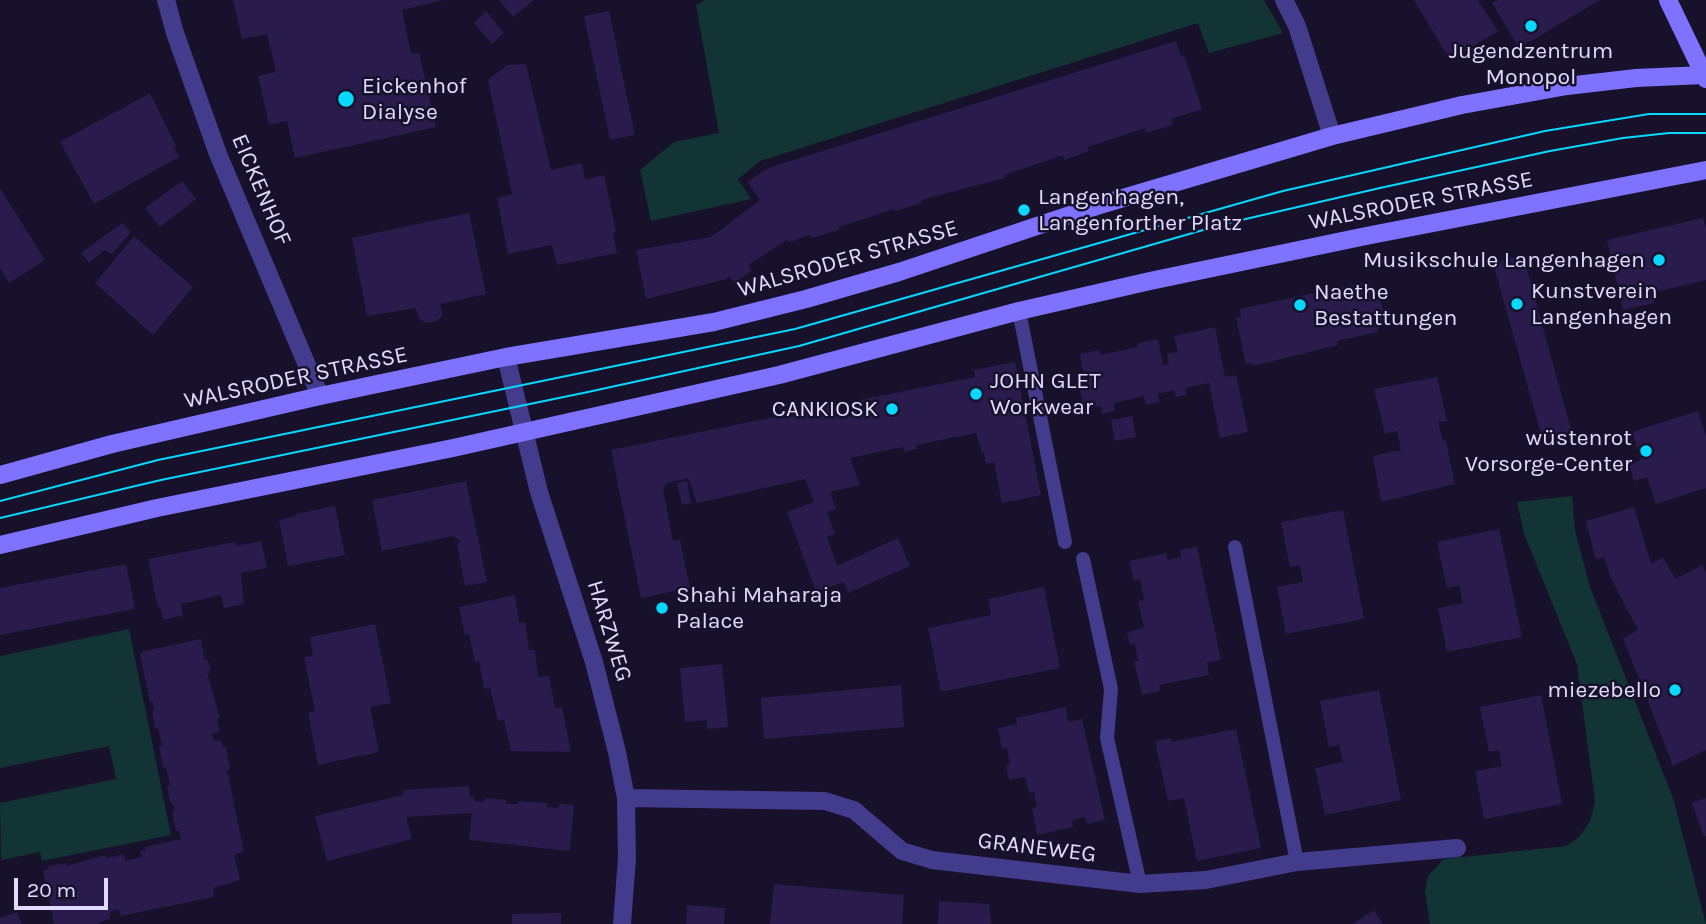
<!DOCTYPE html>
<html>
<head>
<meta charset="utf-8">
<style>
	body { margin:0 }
	#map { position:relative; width:1706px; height:924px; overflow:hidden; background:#17112b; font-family:Karla,sans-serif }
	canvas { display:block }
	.scale { position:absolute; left:14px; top:878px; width:94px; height:32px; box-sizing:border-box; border:4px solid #e1dbff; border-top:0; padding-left:9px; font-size:21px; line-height:24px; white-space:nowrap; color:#e1dbff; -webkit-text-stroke:5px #17112b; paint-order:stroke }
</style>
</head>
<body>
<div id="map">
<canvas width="1706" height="924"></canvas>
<div class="scale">20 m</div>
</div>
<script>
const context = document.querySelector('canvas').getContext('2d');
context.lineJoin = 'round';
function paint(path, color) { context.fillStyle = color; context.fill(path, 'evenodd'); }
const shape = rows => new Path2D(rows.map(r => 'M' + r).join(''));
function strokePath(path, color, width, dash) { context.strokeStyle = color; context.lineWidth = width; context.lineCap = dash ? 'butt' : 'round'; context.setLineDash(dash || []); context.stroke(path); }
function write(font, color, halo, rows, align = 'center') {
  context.font = font + ' Karla,sans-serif'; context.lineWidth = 5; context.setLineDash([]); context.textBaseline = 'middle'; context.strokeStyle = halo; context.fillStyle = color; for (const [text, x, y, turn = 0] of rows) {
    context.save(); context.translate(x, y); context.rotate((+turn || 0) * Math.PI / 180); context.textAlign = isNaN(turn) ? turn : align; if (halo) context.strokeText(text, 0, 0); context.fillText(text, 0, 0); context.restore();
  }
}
const green = shape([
	[705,0,1264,0,1283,33,1209,53,1198,23,760,161,738,179,751,199,651,221,640,170,674,142,719,133,696,5],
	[1572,496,1575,530,1590,587,1673,798,1706,924,1430,924,1425,891,1428,876,1444,859,1566,846,1579,837,1590,821,1595,802,1577,664,1524,534,1517,502],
	[129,629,171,835,42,861,40,852,1,860,0,803,116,779,109,746,0,768,0,656]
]);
const building = shape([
	[233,0,443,0,402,10,411,54,419,52,436,127,295,158,287,121,269,125,258,76,276,72,267,34,242,39],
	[499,0,534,0,513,17],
	[1414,0,1478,0,1498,31,1450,60],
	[1498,0,1600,0,1519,48,1492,3],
	[486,11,504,33,492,44,474,23],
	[609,11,635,135,610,140,584,16],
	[1176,41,1181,56,1184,55,1202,109,1171,119,1173,125,1145,133,1145,128,1088,147,1089,151,1064,160,1063,155,1005,175,1005,178,921,200,922,203,895,211,894,209,839,227,839,230,811,238,810,235,789,242,787,240,748,265,752,270,735,283,729,276,726,279,646,299,636,250,711,237,760,200,747,182,768,168],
	[526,64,551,170,582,163,585,180,604,175,616,232,613,232,617,253,557,265,552,245,508,254,497,198,512,194,488,80,507,65],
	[150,93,176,146,174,147,179,157,94,204,60,142],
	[182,181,196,199,160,227,145,208],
	[0,188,45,260,9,283,0,268],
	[469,213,486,294,440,304,443,315,437,321,426,323,419,319,416,308,367,316,352,238],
	[1703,218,1706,229,1706,280,1651,293,1654,303,1623,310,1607,240],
	[122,223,131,232,112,254,105,250,89,263,81,253],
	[134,236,193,287,153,335,95,283],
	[1523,255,1572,433,1543,441,1493,263],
	[1369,281,1373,298,1380,297,1385,320,1378,321,1378,332,1337,341,1338,345,1253,366,1252,363,1246,365,1236,317,1241,316,1240,309],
	[1215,327,1225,377,1236,375,1248,432,1220,438,1209,383,1185,388,1187,395,1176,397,1174,390,1158,394,1159,402,1146,405,1144,396,1114,403,1115,411,1102,414,1101,406,1084,409,1078,382,1085,381,1080,354,1099,350,1100,355,1138,347,1138,343,1158,339,1163,365,1169,364,1167,354,1178,352,1174,336],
	[1015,362,1041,495,1002,503,994,462,986,464,984,453,982,454,976,433,916,445,917,449,904,452,903,447,850,458,860,485,830,492,836,509,827,512,835,534,827,537,837,566,898,538,910,566,848,593,844,582,816,592,787,512,814,502,805,479,697,503,688,478,667,483,663,489,673,541,680,540,690,588,641,598,611,450,780,416,782,416,779,406,791,417,829,402,845,417,857,415,854,401,975,377,974,370],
	[1437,377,1447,421,1438,422,1443,441,1446,441,1455,484,1381,502,1373,456,1401,450,1397,431,1385,434,1374,389],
	[1698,411,1706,436,1706,488,1656,504,1647,477,1634,481,1629,464,1641,460,1632,432],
	[1132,416,1136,437,1115,441,1111,420],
	[466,481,487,582,465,586,457,545,460,541,453,536,382,551,372,500],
	[687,481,691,503,682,505,677,483],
	[335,506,345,555,288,566,279,520,296,516,296,514],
	[1634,507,1651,564,1663,557,1675,579,1702,565,1706,573,1706,750,1673,766,1623,638,1638,630,1610,576,1604,557,1597,559,1595,557,1586,521],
	[1343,510,1364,619,1286,634,1277,587,1303,582,1300,565,1290,567,1281,522],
	[1499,529,1522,637,1447,652,1438,608,1463,603,1459,585,1447,588,1437,542],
	[261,541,267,568,241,573,244,604,224,608,221,595,181,604,183,615,163,620,160,607,158,608,148,559,235,542,236,546],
	[1197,547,1221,660,1207,663,1209,675,1159,685,1160,691,1142,695,1134,661,1138,661,1135,644,1130,645,1127,632,1144,628,1138,601,1144,600,1140,579,1134,581,1129,561,1166,553,1168,560,1181,557,1180,550],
	[126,564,135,609,0,635,0,588],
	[1044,587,1060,668,941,692,928,628,991,615,988,599],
	[515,595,519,623,525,622,529,650,535,650,538,677,549,676,555,708,562,707,571,752,511,751,504,720,498,721,490,688,484,689,479,661,475,662,469,634,465,635,459,607],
	[375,624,391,703,370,707,379,752,318,765,308,713,315,711,304,657,313,656,310,637],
	[201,639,205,661,208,660,211,671,207,672,220,718,217,719,220,732,212,733,214,740,221,741,223,747,226,747,230,769,227,770,244,852,234,854,240,880,213,888,214,897,120,916,119,909,111,911,110,918,97,924,54,924,43,870,49,869,48,866,66,863,66,866,105,855,106,858,124,854,125,861,142,857,140,851,146,850,145,847,181,839,179,831,176,831,172,811,175,811,173,803,170,803,167,786,170,785,166,767,163,768,159,746,162,746,158,728,155,728,152,711,154,710,153,702,150,702,147,690,150,688,147,688,140,655,144,651],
	[722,664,728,727,707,729,707,720,685,722,680,668],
	[901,685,904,727,764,739,761,698],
	[1379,690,1401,800,1325,815,1315,768,1343,762,1339,745,1329,747,1320,701],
	[1541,695,1562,804,1484,819,1475,771,1502,766,1499,750,1489,752,1480,707],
	[1066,707,1068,722,1082,719,1105,820,1087,824,1085,817,1072,820,1073,827,1037,835,1032,808,1037,807,1034,792,1029,793,1025,777,1009,780,1006,766,1010,765,1007,748,1002,749,998,728,1017,724,1016,718],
	[1236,729,1261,848,1197,861,1184,798,1168,801,1155,741,1170,738,1172,742],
	[469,786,470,797,474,796,474,801,483,802,486,798,506,800,506,804,517,804,519,801,547,803,547,807,557,808,560,804,574,805,570,851,469,840,472,813,406,817,412,839,327,861,315,816,403,795,403,790],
	[1706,798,1706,836,1704,837,1692,803],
	[774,884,904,895,902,924,770,924],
	[939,901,989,904,991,924,938,924],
	[687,905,725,908,724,924,686,924],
	[1374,910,1383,924,1353,924],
	[17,912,22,924,0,924,0,918],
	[561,913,561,924,512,924,512,914]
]);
const service = shape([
	[1019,311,1065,542],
	[1235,547,1297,862],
	[1083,559,1111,689,1107,738,1140,884]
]);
const minor = shape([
	[166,0,175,33,218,154,320,396],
	[1284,0,1297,26,1332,136],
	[506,357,539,492,594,662,617,752,626,798,627,858,622,924],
	[626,798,825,801,854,810,902,851,932,860,1140,884,1206,880,1297,862,1457,848]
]);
const secondary = shape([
	[1668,0,1706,79],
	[0,475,112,444,320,396,506,357,714,322,806,299,899,272,1103,204,1332,136,1462,105,1567,86,1636,78,1704,75],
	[0,545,157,508,453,448,779,375,1019,311,1150,281,1366,236,1706,170]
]);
const tram = shape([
	[0,501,158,460,795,329,1283,191,1545,131,1649,114,1706,114],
	[0,518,161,480,588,392,799,346,1224,224,1380,188,1550,151,1623,138,1669,133,1706,133]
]);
const markers = [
	[1531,26,7,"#07d8ff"],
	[346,99,9,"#07d8ff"],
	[1024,210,7,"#07d8ff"],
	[1659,260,7,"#07d8ff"],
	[1517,304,7,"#07d8ff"],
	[1300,305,7,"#07d8ff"],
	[976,394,7,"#07d8ff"],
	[892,409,7,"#07d8ff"],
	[1646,451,7,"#07d8ff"],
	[662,608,7,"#07d8ff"],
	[1675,690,7,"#07d8ff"]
];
const poiNames = [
	["Jugendzentrum",1531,51,"center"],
	["Monopol",1531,77,"center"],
	["Eickenhof",362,86],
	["Dialyse",362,112],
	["Langenhagen,",1038,197],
	["Langenforther Platz",1038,223],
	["Musikschule Langenhagen",1645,260,"right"],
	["Kunstverein",1531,291],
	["Langenhagen",1531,317],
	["Naethe",1314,292],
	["Bestattungen",1314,318],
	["JOHN GLET",990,381],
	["Workwear",990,407],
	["CANKIOSK",878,409,"right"],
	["wüstenrot",1632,438,"right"],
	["Vorsorge-Center",1632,464,"right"],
	["Shahi Maharaja",676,595],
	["Palace",676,621],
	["miezebello",1661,690,"right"]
];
const streetNames = [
	["EICKENHOF",261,190,67],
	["WALSRODER STRASSE",1421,201,-11],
	["WALSRODER STRASSE",848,259,-16],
	["WALSRODER STRASSE",296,378,-12],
	["HARZWEG",609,631,73],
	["GRANEWEG",1037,848,7]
];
paint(green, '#133435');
paint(building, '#291c4c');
strokePath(service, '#433b8b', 14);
strokePath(minor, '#433b8b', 18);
strokePath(secondary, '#7e72ff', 18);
strokePath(tram, '#07d8ff', 2);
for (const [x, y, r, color] of markers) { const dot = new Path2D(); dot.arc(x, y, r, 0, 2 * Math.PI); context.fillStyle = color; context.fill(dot); strokePath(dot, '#17112b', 2.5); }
write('23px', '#e1dbff', '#17112b', poiNames, 'left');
write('23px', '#e1dbff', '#17112b', streetNames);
</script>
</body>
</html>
